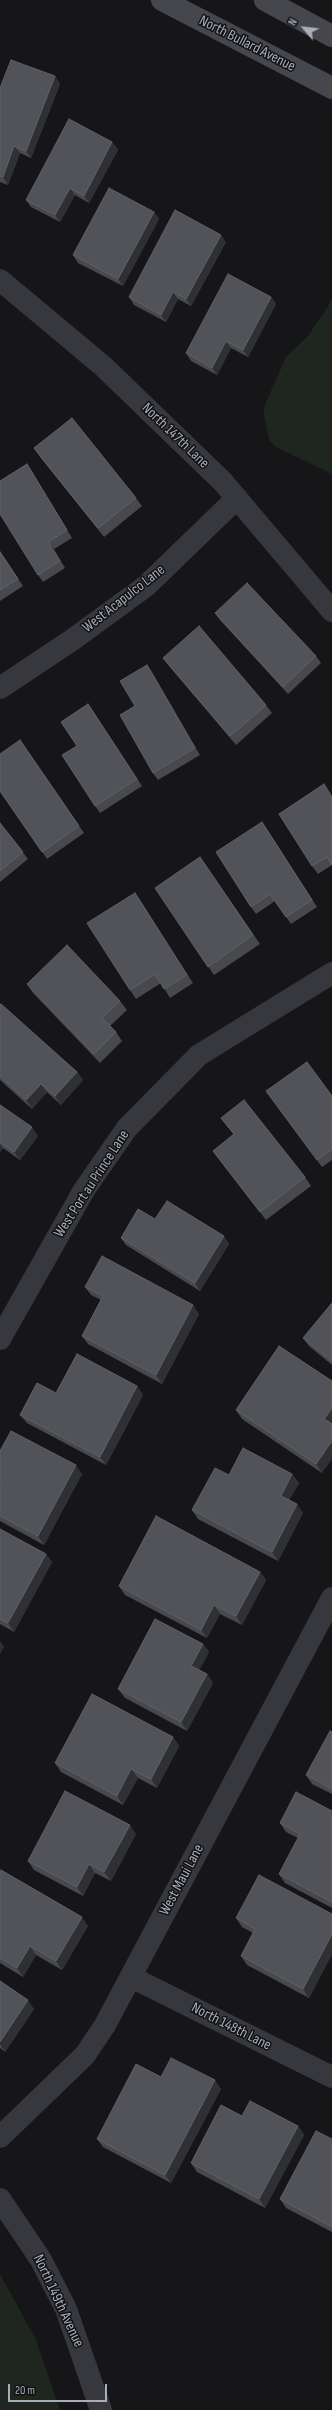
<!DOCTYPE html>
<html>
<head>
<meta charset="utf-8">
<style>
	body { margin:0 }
	#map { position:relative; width:332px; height:2410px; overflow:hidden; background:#161618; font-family:"Sofia Sans Condensed",sans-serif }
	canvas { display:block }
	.north { position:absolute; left:284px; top:8px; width:40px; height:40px; -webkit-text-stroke:3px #111113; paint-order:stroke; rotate:298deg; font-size:11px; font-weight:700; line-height:16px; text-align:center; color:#a8adb8 }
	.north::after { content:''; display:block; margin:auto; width:14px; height:18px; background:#a8adb8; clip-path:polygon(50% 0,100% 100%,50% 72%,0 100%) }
	.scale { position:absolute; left:8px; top:2384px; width:99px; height:18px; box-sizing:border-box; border:2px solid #a8adb8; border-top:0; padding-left:5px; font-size:12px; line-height:14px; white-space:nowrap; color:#a8adb8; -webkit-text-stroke:3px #111113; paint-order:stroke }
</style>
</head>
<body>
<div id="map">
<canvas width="332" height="2410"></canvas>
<div class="north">N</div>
<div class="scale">20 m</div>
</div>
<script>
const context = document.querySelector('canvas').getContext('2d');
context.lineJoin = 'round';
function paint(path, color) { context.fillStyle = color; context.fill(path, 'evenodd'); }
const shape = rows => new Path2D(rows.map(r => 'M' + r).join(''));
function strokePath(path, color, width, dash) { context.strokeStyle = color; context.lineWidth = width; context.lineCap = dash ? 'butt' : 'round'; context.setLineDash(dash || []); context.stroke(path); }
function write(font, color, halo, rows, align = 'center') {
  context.font = font + ' "Sofia Sans Condensed",sans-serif'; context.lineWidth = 3; context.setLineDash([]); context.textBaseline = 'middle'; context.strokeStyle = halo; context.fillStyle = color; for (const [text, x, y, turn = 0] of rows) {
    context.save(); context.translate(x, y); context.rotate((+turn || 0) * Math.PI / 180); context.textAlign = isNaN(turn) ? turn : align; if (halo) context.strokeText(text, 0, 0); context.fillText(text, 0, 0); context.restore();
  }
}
const green = shape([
	[332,300,332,474,276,447,269,440,264,415,264,407,286,357,308,336],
	[0,2274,36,2340,60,2410,0,2410]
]);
const minor = shape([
	[0,280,104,367,223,482,332,611],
	[0,688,72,640,146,586,237,498],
	[0,1339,84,1190,127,1128,199,1055,332,973],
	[131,1977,332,2077],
	[0,2137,85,2055,105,2025,332,1598]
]);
const tertiary = shape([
	[0,2199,41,2260,66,2309,101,2410]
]);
const secondary = shape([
	[162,0,332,88],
	[265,0,332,36]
]);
const wall = shape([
	[55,76,60,84,31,158,20,153,8,185,0,182,0,88],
	[112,142,118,150,89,203,75,195,60,222,31,207,26,200],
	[154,212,159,219,123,286,78,263,73,255],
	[226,242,191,306,178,299,166,322,134,305,129,297],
	[271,297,276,304,248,357,231,348,217,375,191,361,186,353],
	[34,448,136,498,142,506,104,537,40,457],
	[32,472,72,538,54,549,65,568,43,582,38,575],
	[0,551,23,586,0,601],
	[215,613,316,656,321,663,288,694,220,620],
	[163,658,266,705,272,713,236,745,169,666],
	[147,665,152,672,200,755,158,780,153,773,135,706],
	[88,704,142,786,100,813,95,806,77,746],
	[20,740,84,833,47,859,0,791],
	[324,784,332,865,318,874,312,866],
	[262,822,317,907,291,924,275,901,256,914,251,907],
	[0,823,28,859,0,882],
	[200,857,260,944,214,975,155,888],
	[135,893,193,983,170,998,161,983,136,999,130,990],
	[27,984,120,1001,127,1010,110,1026,116,1032,122,1041,100,1063,33,993],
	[0,1005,77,1072,83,1080,61,1105,47,1092,32,1109,0,1080],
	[266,1091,332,1096,332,1160,322,1167],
	[0,1105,38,1136,20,1160,3,1148,0,1152],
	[221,1118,305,1177,311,1186,266,1220,213,1151,234,1135],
	[155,1219,229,1244,200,1291,126,1245,121,1238],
	[85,1287,199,1314,162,1384,88,1344,82,1336,101,1300,91,1295],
	[332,1303,332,1365,309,1346,303,1338],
	[332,1381,322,1473,242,1419,236,1410],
	[137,1386,143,1395,106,1465,27,1423,20,1415],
	[0,1451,82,1474,44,1545,0,1521],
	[292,1474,299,1483,289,1500,303,1513,278,1561,198,1519,192,1510,229,1475],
	[0,1529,46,1554,52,1562,14,1632,0,1624],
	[260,1572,266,1580,242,1625,220,1614,207,1638,125,1595,119,1586],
	[203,1644,209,1652,199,1670,207,1674,213,1683,187,1731,125,1698,118,1689],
	[332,1732,332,1794,312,1784,306,1775],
	[173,1737,179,1746,157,1788,138,1778,123,1805,61,1772,55,1763],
	[332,1811,332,1908,285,1883,279,1874,298,1838,286,1832,280,1823],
	[136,1834,111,1881,95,1873,83,1896,34,1870,28,1861],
	[0,1872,88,1926,62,1970,36,1955,23,1977,0,1963],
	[332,1914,332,1954,309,1998,247,1965,241,1956,253,1933,242,1927,236,1918],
	[0,1981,34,2009,5,2052,0,2048],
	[161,2077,221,2089,171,2183,103,2147,97,2139],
	[242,2116,298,2126,304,2135,265,2208,197,2172,191,2163],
	[332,2139,332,2232,286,2208,280,2199]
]);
const shadedWall = shape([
	[55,76,60,84,31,158,26,151],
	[112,142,118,150,89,203,84,196],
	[14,146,20,153,8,185,3,177],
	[70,188,75,195,60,222,55,215],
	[154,212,159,219,123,286,118,279],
	[221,235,226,242,191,306,186,299],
	[173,292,178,299,166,322,161,315],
	[271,297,276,304,248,357,243,350],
	[226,341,231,348,217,375,212,368],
	[27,464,32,472,72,538,67,530],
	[48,542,54,549,65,568,60,561],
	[147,665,152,672,200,755,195,748],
	[135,893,141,901,193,983,187,975],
	[77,1072,83,1080,61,1105,55,1096],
	[41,1084,47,1092,32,1109,26,1100],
	[32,1127,38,1136,20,1160,14,1152],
	[0,1144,3,1148,0,1152],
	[224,1236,229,1244,200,1291,195,1283],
	[193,1305,199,1314,162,1384,156,1375],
	[137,1386,143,1395,106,1465,100,1457],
	[332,1408,332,1425,324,1419],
	[332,1441,332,1459,322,1473,316,1464],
	[76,1465,82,1474,44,1545,38,1536],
	[292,1474,299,1483,287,1504,281,1496],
	[297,1504,303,1513,278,1561,272,1552],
	[46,1554,52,1562,14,1632,8,1623],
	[260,1572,266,1580,242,1625,236,1616],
	[214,1605,220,1614,207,1638,201,1630],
	[0,1641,4,1647,0,1654],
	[203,1644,209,1652,197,1675,191,1666],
	[207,1674,213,1683,187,1731,181,1722],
	[173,1737,179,1746,157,1788,151,1779],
	[131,1769,138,1778,123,1805,117,1796],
	[130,1825,136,1834,111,1881,104,1872],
	[89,1864,95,1873,83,1896,77,1887],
	[82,1917,88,1926,62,1970,56,1961],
	[332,1934,332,1954,309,1998,303,1989],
	[30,1946,36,1955,23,1977,17,1968],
	[28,2000,34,2009,5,2052,0,2044,0,2042],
	[215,2080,221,2089,171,2183,165,2175],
	[298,2126,304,2135,265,2208,259,2199]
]);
const building = shape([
	[11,60,55,76,26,151,14,146,3,177,0,176,0,88,11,60],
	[69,119,112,142,84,196,70,188,55,215,26,200,69,119],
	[109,188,154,212,118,279,73,255,109,188],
	[175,210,221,235,186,299,173,292,161,315,129,297,175,210],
	[228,274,271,297,243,350,226,341,212,368,186,353,228,274],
	[72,418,136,498,98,528,34,448,72,418],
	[27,464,67,530,48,542,60,561,38,575,0,514,0,481,27,464],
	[0,552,18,579,0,590,0,552],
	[247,583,316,656,283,687,215,613,247,583],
	[199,626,266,705,230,736,163,658,199,626],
	[147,665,195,748,153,773,120,715,135,706,120,681,147,665],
	[88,704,137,779,95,806,62,755,77,746,61,722,88,704],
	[20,740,79,826,42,852,0,791,0,754,20,740],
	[324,784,332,797,332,865,327,857,312,866,279,814,324,784],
	[262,822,312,900,286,917,270,894,251,907,216,852,262,822],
	[0,823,23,852,0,871,0,823],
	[200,857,253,935,208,967,155,888,200,857],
	[135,893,187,975,164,989,155,974,130,990,87,923,135,893],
	[67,945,120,1001,102,1018,116,1032,94,1054,27,984,67,945],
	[1,1004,77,1072,55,1096,41,1084,26,1100,0,1076,0,1005,1,1004],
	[307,1062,332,1096,332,1149,317,1160,266,1091,307,1062],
	[244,1100,305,1177,260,1212,213,1151,234,1134,221,1118,244,1100],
	[0,1105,32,1127,14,1152,0,1142,0,1105],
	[167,1201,224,1236,195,1283,121,1238,138,1209,155,1219,167,1201],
	[102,1256,193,1305,156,1375,82,1336,103,1296,85,1287,102,1256],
	[332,1303,332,1361,303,1338,332,1303],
	[279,1346,332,1381,332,1408,324,1419,332,1424,332,1441,316,1464,236,1410,279,1346],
	[77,1354,137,1386,100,1457,20,1415,37,1383,56,1393,77,1354],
	[11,1431,76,1465,38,1536,0,1516,0,1489,2,1486,0,1485,0,1451,11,1431],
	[243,1448,292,1474,281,1496,297,1504,272,1552,192,1510,215,1468,229,1475,243,1448],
	[156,1516,260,1572,236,1616,214,1605,201,1630,119,1586,156,1516],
	[0,1529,46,1554,8,1623,0,1619,0,1529],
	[155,1619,203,1644,191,1666,207,1674,181,1722,118,1689,155,1619],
	[92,1694,173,1737,151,1779,131,1769,117,1796,55,1763,92,1694],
	[330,1731,332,1732,332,1789,306,1775,330,1731],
	[65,1791,130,1825,104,1872,89,1864,77,1887,28,1861,65,1791],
	[296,1792,332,1811,332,1902,279,1874,300,1834,280,1823,296,1792],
	[1,1870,82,1917,56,1961,30,1946,17,1968,0,1958,0,1872,1,1870],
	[259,1875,332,1914,332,1934,303,1989,241,1956,255,1929,236,1918,259,1875],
	[0,1981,28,2000,0,2042,0,1981],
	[171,2058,215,2080,165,2175,97,2139,136,2064,161,2077,171,2058],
	[250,2101,298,2126,259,2199,191,2163,221,2105,242,2116,250,2101],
	[316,2131,332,2139,332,2227,280,2199,316,2131]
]);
const streetNames = [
	["North Bullard Avenue",247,44,27],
	["North 147th Lane",175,436,44],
	["West Acapulco Lane",124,599,-38],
	["West Port au Prince Lane",92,1184,-57],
	["West Maui Lane",182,1880,-62],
	["North 148th Lane",231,2027,27],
	["North 149th Avenue",58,2301,65]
];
paint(green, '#1e261f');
strokePath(minor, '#37383d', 22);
strokePath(tertiary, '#37383d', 22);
strokePath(secondary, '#45474d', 22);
paint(wall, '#47494d');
paint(shadedWall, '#2f3033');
paint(building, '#525359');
strokePath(building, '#5f6168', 1);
write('15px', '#a8adb8', '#111113', streetNames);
</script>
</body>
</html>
